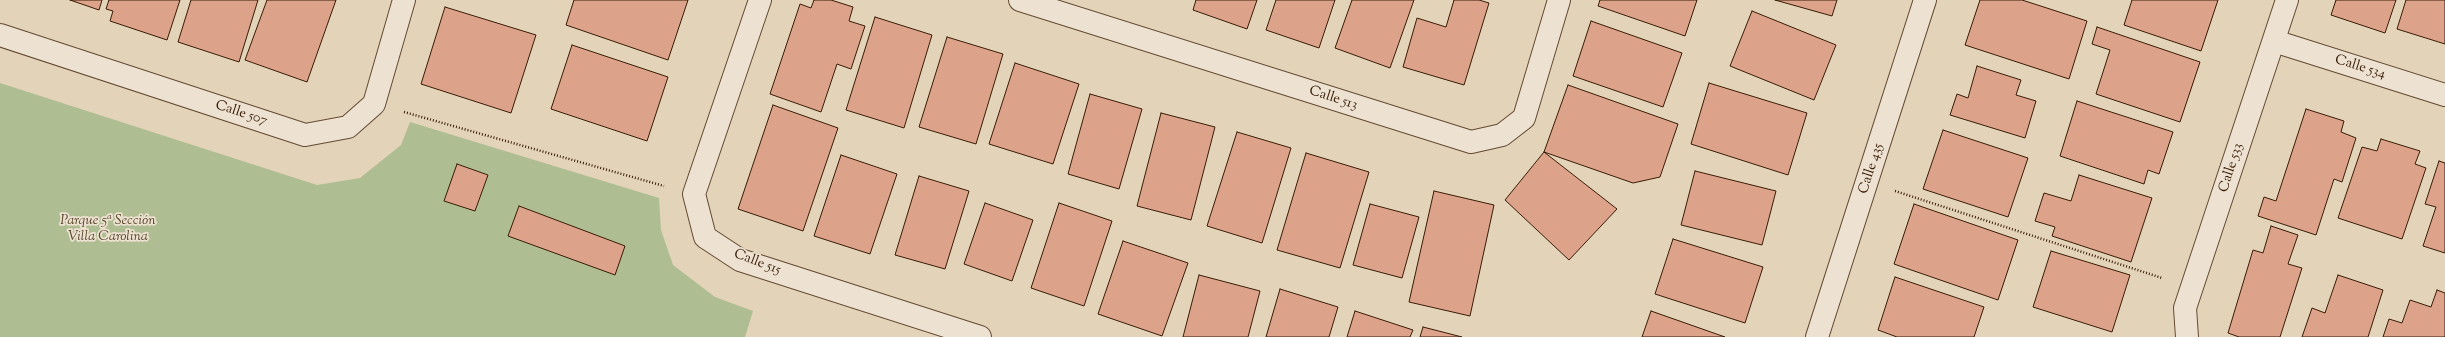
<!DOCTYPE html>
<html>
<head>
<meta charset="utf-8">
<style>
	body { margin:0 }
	canvas { display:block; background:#e3d3b9 }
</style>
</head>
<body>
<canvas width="2445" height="337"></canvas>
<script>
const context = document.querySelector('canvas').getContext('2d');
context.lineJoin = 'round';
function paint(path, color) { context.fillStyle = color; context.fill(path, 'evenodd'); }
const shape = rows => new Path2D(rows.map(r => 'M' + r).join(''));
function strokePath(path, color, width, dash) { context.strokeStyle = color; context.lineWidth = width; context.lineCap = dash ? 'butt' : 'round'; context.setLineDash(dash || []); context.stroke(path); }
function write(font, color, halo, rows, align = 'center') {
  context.font = font + ' "Sorts Mill Goudy",serif'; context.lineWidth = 3.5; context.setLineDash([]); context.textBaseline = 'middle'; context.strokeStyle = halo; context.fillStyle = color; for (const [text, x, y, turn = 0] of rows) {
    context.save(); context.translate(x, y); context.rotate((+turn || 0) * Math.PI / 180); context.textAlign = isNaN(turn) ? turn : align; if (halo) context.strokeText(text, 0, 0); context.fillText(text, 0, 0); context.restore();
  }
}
const green = shape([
	[0,83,317,185,360,178,401,145,410,122,659,198,661,230,673,265,715,297,753,311,745,337,0,337]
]);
const building = shape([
	[70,0,102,0,99,10,70,0],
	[109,0,180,0,167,40,110,21,113,11,106,9,109,0],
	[191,0,258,0,239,62,178,42,191,0],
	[267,0,336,0,307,82,245,60,267,0],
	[574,0,688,0,668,60,566,25,574,0],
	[814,0,831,0,853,7,849,21,865,26,851,69,837,64,821,112,770,94,800,4,811,8,814,0],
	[1196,0,1257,0,1247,29,1193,10,1196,0],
	[1276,0,1335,0,1319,48,1266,30,1276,0],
	[1352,0,1414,0,1390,68,1335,48,1352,0],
	[1454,0,1479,0,1489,3,1464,85,1403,67,1417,18,1446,27,1454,0],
	[1600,0,1697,0,1685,36,1598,6,1600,0],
	[1775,0,1837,0,1832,16,1775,0],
	[1980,0,2022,0,2087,21,2069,79,1965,45,1980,0],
	[2132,0,2218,0,2201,51,2124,25,2132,0],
	[2336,0,2396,0,2385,33,2331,15,2336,0],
	[2406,0,2445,0,2445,44,2397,29,2406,0],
	[445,7,536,35,511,113,421,84,445,7],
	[1752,11,1836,45,1814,100,1730,66,1752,11],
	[875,17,932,35,904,128,846,110,875,17],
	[1591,21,1682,53,1663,107,1573,76,1591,21],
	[2097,27,2200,62,2180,122,2096,94,2110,50,2092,44,2097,27],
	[947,37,1003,54,976,144,919,127,947,37],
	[572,45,668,77,647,141,551,109,572,45],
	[1015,63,1079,84,1053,164,989,144,1015,63],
	[1977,66,2021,80,2016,95,2036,101,2025,138,1950,115,1957,94,1968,98,1977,66],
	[1709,83,1807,113,1788,175,1691,144,1709,83],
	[1568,85,1678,124,1660,177,1633,183,1544,152,1568,85],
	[1090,94,1142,109,1119,189,1068,174,1090,94],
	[2077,101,2173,132,2159,174,2148,170,2144,184,2060,156,2077,101],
	[773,105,838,128,803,231,738,209,773,105],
	[2306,109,2344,121,2341,132,2356,138,2342,182,2334,179,2316,235,2258,216,2264,197,2276,201,2306,109],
	[1161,113,1215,127,1191,220,1137,206,1161,113],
	[1943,130,2028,158,2008,217,1923,189,1943,130],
	[1237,132,1291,148,1262,243,1207,226,1237,132],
	[2381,139,2420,151,2415,164,2426,168,2402,239,2338,218,2362,147,2377,151,2381,139],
	[1544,152,1617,209,1569,260,1505,200,1544,152],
	[1306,153,1369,172,1340,268,1277,250,1306,153],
	[841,155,897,174,870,254,814,236,841,155],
	[2439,161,2445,163,2445,253,2423,246,2436,207,2425,204,2439,161],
	[457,164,488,175,475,211,444,201,457,164],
	[1695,171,1776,191,1762,245,1681,225,1695,171],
	[2079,175,2152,198,2131,262,2052,236,2055,227,2035,221,2044,193,2071,201,2079,175],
	[919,176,969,191,945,269,895,255,919,176],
	[1434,191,1494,205,1470,316,1409,302,1434,191],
	[985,203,1033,220,1012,281,964,264,985,203],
	[1059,203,1112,221,1084,306,1031,288,1059,203],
	[1370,204,1419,217,1402,278,1353,265,1370,204],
	[1914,204,2018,240,1998,300,1894,264,1914,204],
	[519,206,625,246,615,275,508,236,519,206],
	[2271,226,2298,235,2288,264,2302,268,2280,337,2239,337,2228,333,2253,250,2263,253,2271,226],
	[1673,239,1763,267,1745,323,1655,294,1673,239],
	[1123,241,1188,263,1162,336,1098,314,1123,241],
	[2051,251,2130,275,2112,332,2033,307,2051,251],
	[1199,275,1260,291,1248,337,1183,337,1199,275],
	[2338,275,2383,290,2368,337,2302,337,2312,308,2325,313,2338,275],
	[1895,277,1984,307,1974,337,1897,337,1878,330,1895,277],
	[1280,289,1338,307,1329,337,1266,337,1280,289],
	[2437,290,2445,293,2445,337,2383,337,2389,319,2402,323,2410,300,2431,307,2437,290],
	[1355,311,1413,330,1410,337,1347,337,1355,311],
	[1651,311,1725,337,1642,337,1651,311],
	[1423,327,1462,337,1420,337,1423,327]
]);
const path = shape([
	[404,112,664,186],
	[1895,191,2162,278]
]);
const minor = shape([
	[760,0,694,194,705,237,740,260,980,337],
	[1020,0,1471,142,1502,135,1524,118,1559,0],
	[0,35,305,135,348,127,374,104,404,0],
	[2274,41,2445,95],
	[1817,337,1925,0],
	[2187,337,2185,308,2287,0]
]);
const streetNames = [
	["Calle 534",2360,68,17],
	["Calle 513",1333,99,18],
	["Calle 507",241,114,18],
	["Calle 533",2232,168,-72],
	["Calle 435",1872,169,-72],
	["Calle 515",757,263,21]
];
const parkNames = [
	["Parque 5ª Sección",108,222],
	["Villa Carolina",108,238]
];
paint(green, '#afbd92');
paint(building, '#dda28a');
strokePath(building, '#391c05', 1);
strokePath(minor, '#644a32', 24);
strokePath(path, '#391c05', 2.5, [1, 2]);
strokePath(minor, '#ede2d2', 22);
write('14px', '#391c05', '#ede2d2', streetNames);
write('italic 14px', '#564428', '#ede2d2', parkNames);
</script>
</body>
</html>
